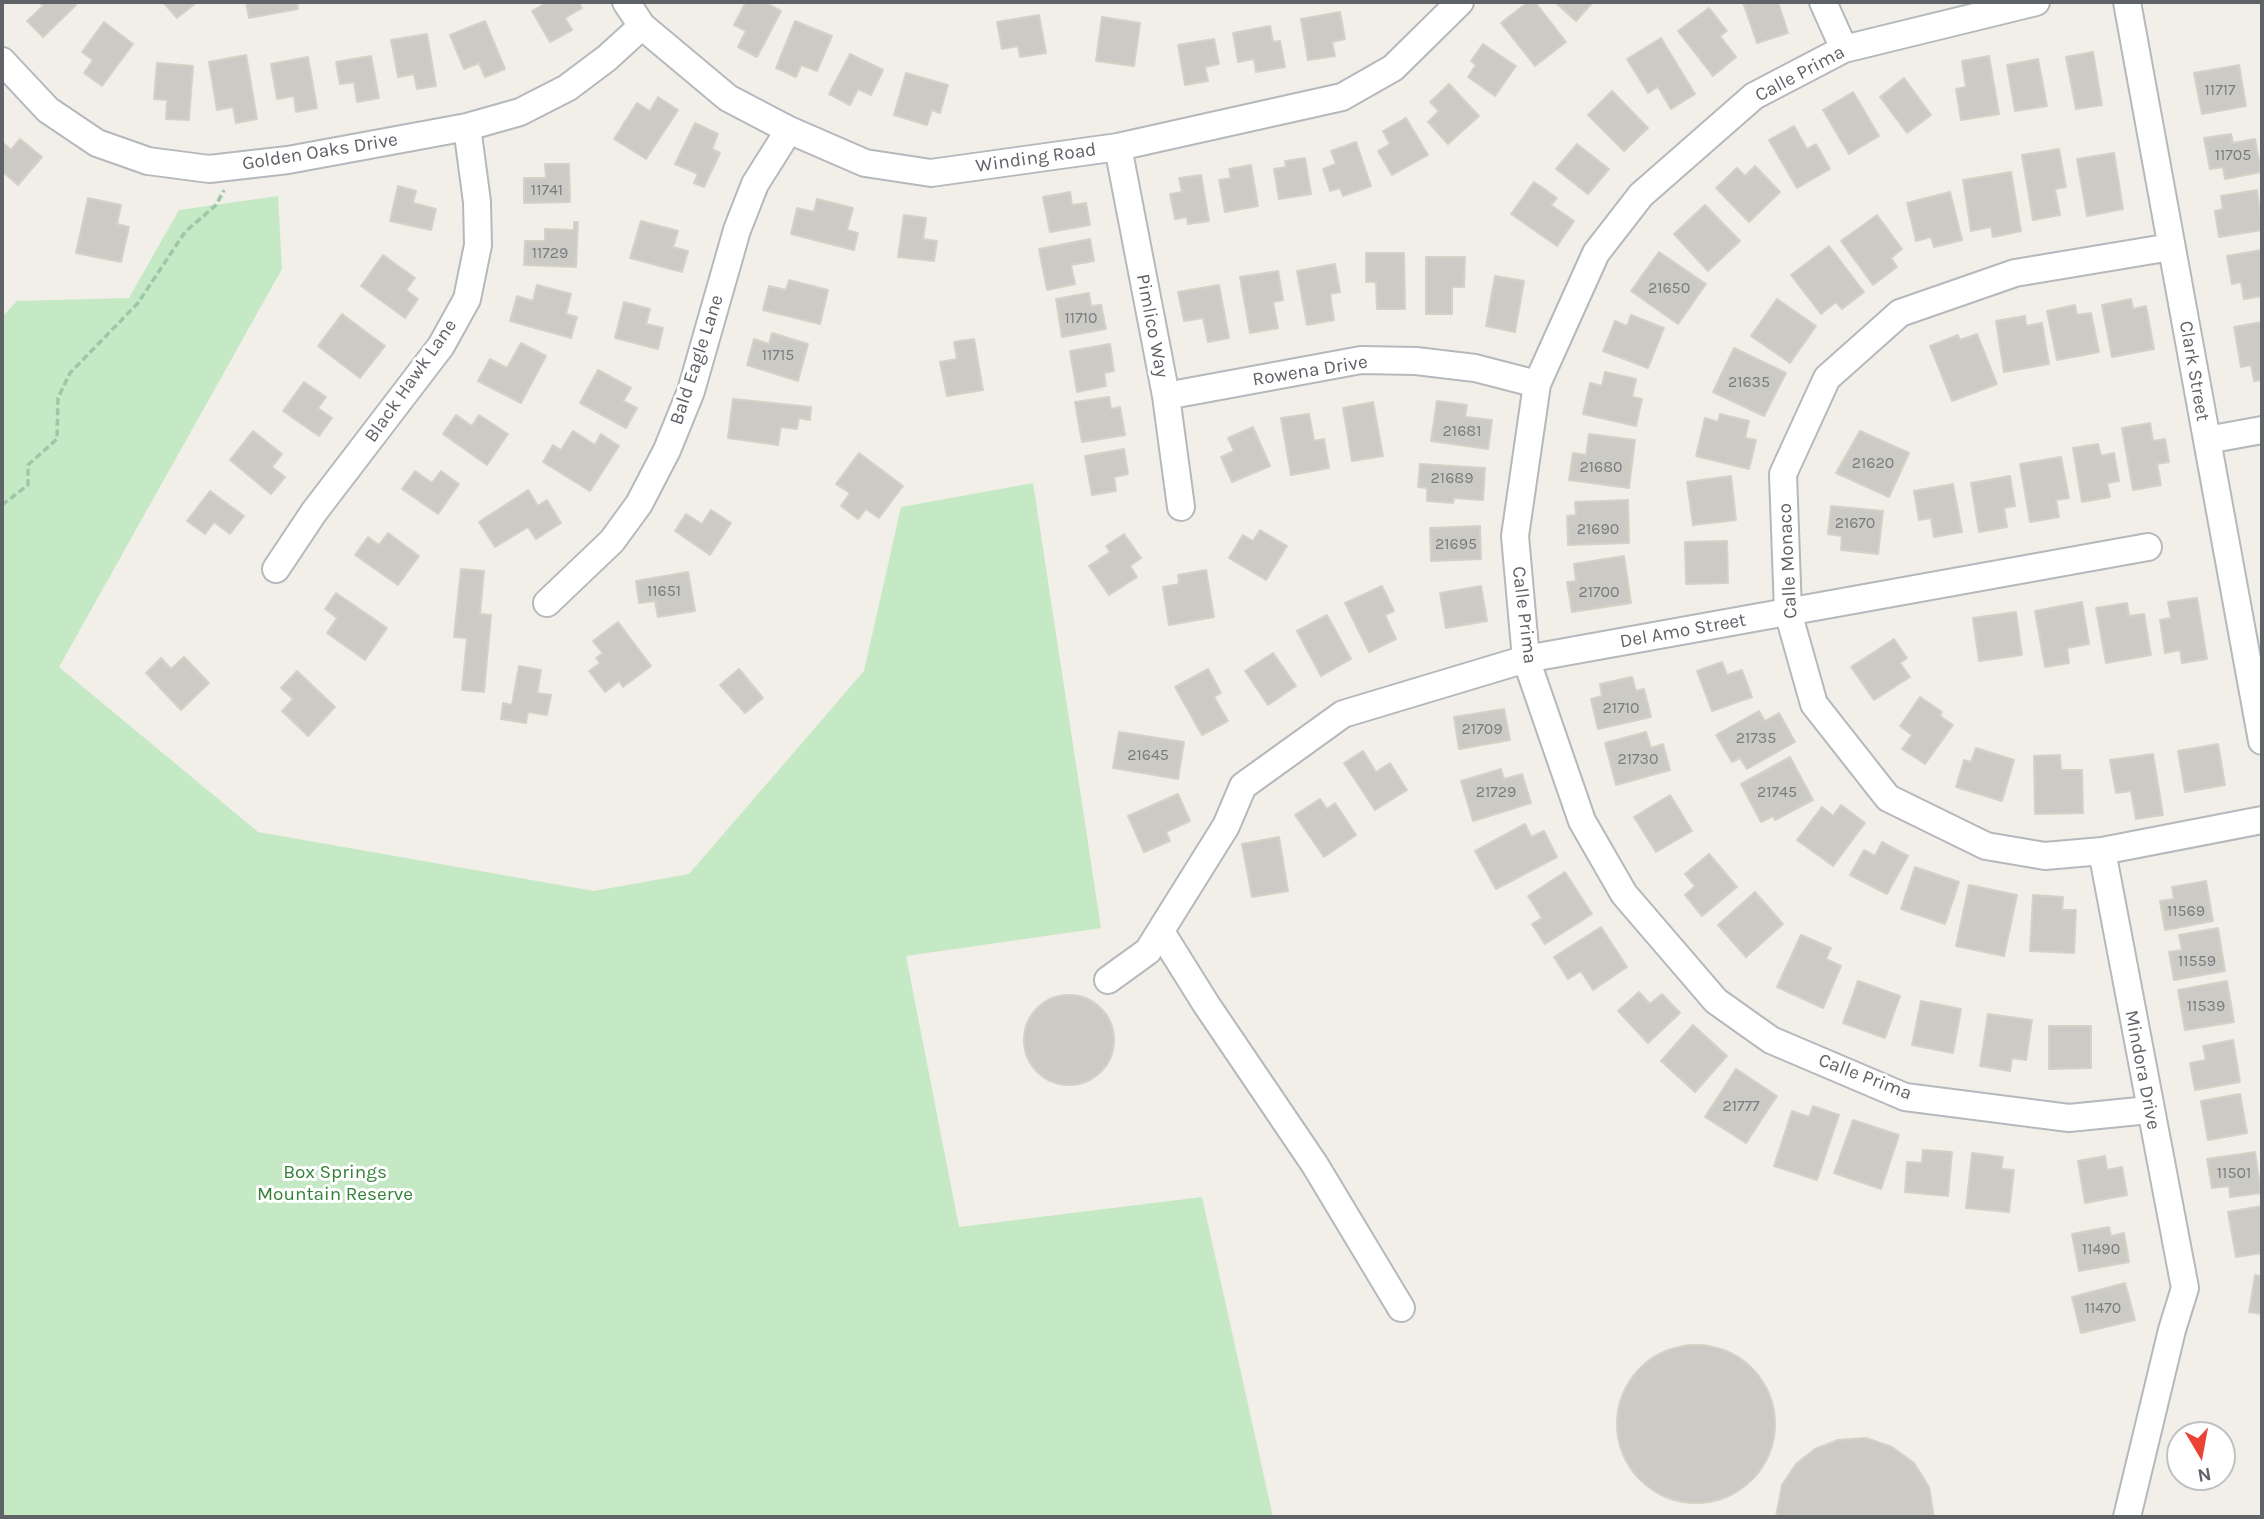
<!DOCTYPE html>
<html>
<head>
<meta charset="utf-8">
<style>
	body { margin:0 }
	#map { position:relative; width:2264px; height:1519px; overflow:hidden; background:#f1efe8; font-family:Karla,sans-serif }
	canvas { display:block }
	.frame { position:absolute; inset:0; border:4px solid #5f6368; pointer-events:none }
	.north { position:absolute; left:2166px; top:1421px; width:70px; height:70px; box-sizing:border-box; background:#fff; border:2px solid #bfc1c3; border-radius:50%; rotate:170deg; font-size:19px; font-weight:700; line-height:28px; text-align:center; color:#5f6368 }
	.north::after { content:''; display:block; margin:auto; width:24px; height:32px; background:#ea4335; clip-path:polygon(50% 0,100% 100%,50% 72%,0 100%) }
</style>
</head>
<body>
<div id="map">
<canvas width="2264" height="1519"></canvas>
<div class="frame"></div>
<div class="north">N</div>
</div>
<script>
const context = document.querySelector('canvas').getContext('2d');
context.lineJoin = 'round';
function paint(path, color) { context.fillStyle = color; context.fill(path, 'evenodd'); }
const shape = rows => new Path2D(rows.map(r => 'M' + r).join(''));
function strokePath(path, color, width, dash) { context.strokeStyle = color; context.lineWidth = width; context.lineCap = dash ? 'butt' : 'round'; context.setLineDash(dash || []); context.stroke(path); }
function write(font, color, halo, rows, align = 'center') {
  context.font = font + ' Karla,sans-serif'; context.lineWidth = 6; context.setLineDash([]); context.textBaseline = 'middle'; context.strokeStyle = halo; context.fillStyle = color; for (const [text, x, y, turn = 0] of rows) {
    context.save(); context.translate(x, y); context.rotate((+turn || 0) * Math.PI / 180); context.textAlign = isNaN(turn) ? turn : align; if (halo) context.strokeText(text, 0, 0); context.fillText(text, 0, 0); context.restore();
  }
}
const green = shape([
	[278,196,282,269,59,667,258,832,594,891,689,874,864,671,901,507,1033,483,1101,928,906,956,959,1227,1202,1197,1273,1517,2,1517,2,317,17,301,129,298,179,210]
]);
const building = shape([
	[39,2,73,2,76,5,43,37,27,21,43,6,39,2],
	[163,2,197,2,177,18,163,2],
	[246,2,297,2,298,9,249,18,246,2],
	[548,2,578,2,582,8,565,18,572,30,550,42,532,11,548,2],
	[746,2,764,2,781,11,757,57,738,47,746,31,734,25,746,2],
	[1528,2,1535,2,1566,42,1535,66,1501,23,1528,2],
	[1555,2,1593,2,1576,21,1555,2],
	[1743,2,1778,2,1788,33,1757,43,1743,2],
	[1709,8,1727,31,1720,36,1736,57,1713,76,1678,31,1709,8],
	[1340,12,1345,39,1332,42,1335,56,1308,60,1301,19,1340,12],
	[1039,15,1046,53,1020,57,1018,46,1002,49,997,22,1039,15],
	[1102,17,1140,23,1134,66,1096,61,1102,17],
	[485,21,505,69,485,77,479,63,464,69,450,35,485,21],
	[795,21,832,36,817,71,801,65,796,77,776,68,795,21],
	[104,22,133,44,102,86,84,73,93,60,82,52,104,22],
	[1270,26,1273,42,1280,41,1285,67,1256,72,1254,59,1238,62,1233,33,1270,26],
	[427,34,436,86,417,89,414,74,398,77,391,40,427,34],
	[1661,38,1695,94,1671,109,1658,87,1648,93,1627,59,1661,38],
	[1214,39,1219,64,1205,67,1208,81,1185,85,1178,45,1214,39],
	[1483,44,1516,66,1495,96,1468,77,1476,65,1471,61,1483,44],
	[2093,52,2102,105,2076,109,2066,57,2093,52],
	[850,54,883,70,871,95,858,89,850,105,829,94,850,54],
	[246,55,257,119,236,123,233,107,217,110,209,62,246,55],
	[371,56,379,98,357,102,354,82,340,84,336,62,371,56],
	[1989,56,1999,114,1961,120,1956,89,1966,87,1962,61,1989,56],
	[308,57,317,108,296,112,294,96,277,99,271,64,308,57],
	[2038,59,2047,106,2015,111,2007,65,2038,59],
	[157,63,193,66,189,120,166,119,167,100,154,99,157,63],
	[2239,65,2246,106,2202,114,2194,73,2239,65],
	[906,73,948,85,940,113,932,110,927,125,894,115,906,73],
	[1904,78,1931,115,1907,133,1880,97,1904,78],
	[1449,84,1479,116,1448,144,1428,122,1439,111,1430,102,1449,84],
	[1612,91,1648,128,1624,151,1588,115,1612,91],
	[1853,92,1879,136,1849,154,1823,110,1853,92],
	[658,97,678,110,646,159,614,139,637,103,650,111,658,97],
	[1406,118,1428,155,1392,175,1378,151,1390,144,1383,131,1406,118],
	[695,123,718,134,712,149,720,153,704,187,694,183,698,174,675,164,695,123],
	[1794,126,1807,149,1816,144,1830,169,1797,188,1769,140,1794,126],
	[2231,134,2233,143,2255,139,2261,172,2225,179,2223,167,2210,169,2204,138,2231,134],
	[20,139,42,157,18,185,2,171,2,142,11,150,20,139],
	[1356,142,1371,186,1343,196,1340,188,1330,191,1323,169,1336,164,1331,151,1356,142],
	[1577,144,1609,169,1588,194,1556,169,1577,144],
	[2059,149,2066,187,2055,189,2060,215,2033,220,2022,155,2059,149],
	[2114,153,2123,209,2087,216,2077,159,2114,153],
	[1305,158,1311,194,1279,199,1274,169,1286,167,1285,161,1305,158],
	[545,164,569,164,570,202,524,203,524,178,546,178,545,164],
	[1251,165,1258,206,1225,212,1219,180,1231,178,1229,169,1251,165],
	[1755,166,1780,192,1749,222,1716,188,1737,168,1745,176,1755,166],
	[2011,172,2021,231,1993,237,1991,227,1971,231,1963,180,2011,172],
	[1201,175,1209,221,1188,224,1187,217,1175,219,1170,194,1182,192,1179,178,1201,175],
	[1534,182,1557,198,1551,205,1574,221,1557,246,1511,214,1534,182],
	[398,186,416,191,413,203,436,209,431,230,390,221,398,186],
	[2257,190,2262,230,2219,237,2215,211,2223,209,2221,196,2257,190],
	[1070,192,1072,205,1086,203,1090,225,1050,232,1043,197,1070,192],
	[1950,192,1962,240,1934,247,1931,237,1916,241,1907,203,1950,192],
	[88,198,121,205,117,224,129,227,121,262,76,253,88,198],
	[817,199,853,208,847,230,858,233,854,250,791,234,797,208,814,212,817,199],
	[1705,205,1740,241,1708,271,1674,234,1705,205],
	[904,215,926,218,923,239,937,241,934,261,898,257,904,215],
	[1877,215,1902,249,1891,258,1897,267,1873,285,1841,241,1877,215],
	[641,221,678,231,673,247,688,251,682,272,630,258,641,221],
	[574,222,578,222,576,267,524,265,525,241,545,241,545,229,574,230,574,222],
	[1090,239,1094,261,1071,265,1075,284,1047,290,1039,249,1090,239],
	[1829,246,1864,292,1842,309,1836,302,1821,314,1791,275,1829,246],
	[2262,250,2262,296,2244,299,2241,282,2232,284,2227,256,2262,250],
	[1659,252,1706,284,1678,324,1631,291,1659,252],
	[1366,253,1404,253,1405,309,1377,309,1376,282,1366,282,1366,253],
	[383,255,415,278,406,290,418,299,405,318,361,286,383,255],
	[1426,257,1465,257,1464,287,1452,287,1452,314,1426,314,1426,257],
	[1335,264,1340,292,1330,294,1334,320,1307,325,1297,271,1335,264],
	[1278,271,1283,300,1273,302,1278,328,1250,333,1240,277,1278,271],
	[1495,276,1524,281,1515,332,1486,326,1495,276],
	[789,280,828,290,820,324,763,310,769,286,786,290,789,280],
	[537,285,571,294,566,314,577,317,571,338,510,321,517,296,533,301,537,285],
	[1219,285,1229,338,1208,342,1203,318,1184,321,1178,292,1219,285],
	[1089,293,1091,306,1101,305,1106,329,1062,337,1056,299,1089,293],
	[1777,299,1816,326,1790,363,1751,336,1777,299],
	[2131,299,2133,309,2146,306,2154,349,2112,357,2102,305,2131,299],
	[624,302,650,309,646,324,663,328,658,349,615,338,624,302],
	[2075,305,2077,315,2091,313,2099,352,2057,360,2047,311,2075,305],
	[342,314,385,346,360,378,318,346,342,314],
	[1631,315,1664,328,1648,368,1603,351,1615,321,1627,326,1631,315],
	[2025,316,2026,326,2042,323,2049,364,2004,372,1996,321,2025,316],
	[2262,322,2262,380,2254,381,2251,365,2241,367,2234,327,2262,322],
	[772,333,808,344,798,381,747,365,754,339,769,344,772,333],
	[1977,334,1997,384,1952,401,1930,346,1958,335,1960,340,1977,334],
	[974,339,983,390,947,396,940,362,957,359,954,342,974,339],
	[521,343,546,356,521,403,478,381,490,359,507,368,521,343],
	[1110,344,1114,371,1104,373,1106,386,1077,392,1070,351,1110,344],
	[1734,348,1786,373,1764,416,1713,392,1734,348],
	[598,370,631,388,623,401,637,408,626,428,580,403,598,370],
	[1605,372,1636,379,1632,397,1642,399,1636,426,1583,414,1590,383,1602,386,1605,372],
	[304,382,326,397,318,408,332,418,319,436,283,411,304,382],
	[1109,397,1111,409,1120,407,1125,435,1082,442,1075,402,1109,397],
	[733,399,811,407,810,420,799,418,797,429,781,427,778,445,728,438,733,399],
	[1437,401,1467,405,1465,417,1492,420,1488,449,1431,441,1437,401],
	[1373,402,1383,456,1352,461,1343,408,1373,402],
	[1309,414,1314,441,1324,439,1329,468,1291,475,1281,418,1309,414],
	[1720,414,1749,421,1745,438,1756,440,1749,469,1696,456,1705,418,1718,422,1720,414],
	[456,415,472,426,479,415,508,434,487,465,443,434,456,415],
	[2150,423,2153,441,2165,439,2169,462,2157,464,2161,485,2133,490,2122,428,2150,423],
	[1253,427,1270,466,1232,482,1221,457,1234,451,1228,438,1253,427],
	[253,431,282,454,272,467,285,477,271,494,230,460,253,431],
	[573,431,595,445,601,434,619,446,590,491,543,462,553,445,561,450,573,431],
	[1860,431,1909,453,1889,497,1836,473,1860,431],
	[1589,434,1635,440,1629,488,1569,480,1573,453,1586,455,1589,434],
	[2098,444,2101,456,2114,453,2119,481,2107,483,2110,497,2082,502,2073,448,2098,444],
	[1124,449,1128,474,1114,477,1116,491,1092,495,1085,456,1124,449],
	[859,453,903,486,879,518,866,509,858,519,841,506,850,493,836,484,859,453],
	[2061,457,2069,498,2056,500,2059,517,2030,522,2020,464,2061,457],
	[1420,464,1485,468,1483,500,1454,498,1453,503,1427,501,1427,488,1418,487,1420,464],
	[415,471,432,483,441,471,459,484,438,514,402,489,415,471],
	[1731,476,1736,520,1693,525,1687,482,1731,476],
	[2010,476,2015,506,2004,508,2007,527,1979,532,1971,483,2010,476],
	[1953,484,1962,532,1934,537,1931,518,1919,520,1914,491,1953,484],
	[528,490,538,506,547,500,561,523,536,539,528,527,495,547,479,522,528,490],
	[210,491,244,516,230,534,214,522,205,534,187,521,210,491],
	[1628,500,1629,543,1568,545,1567,516,1576,515,1575,502,1628,500],
	[1831,506,1883,511,1878,554,1841,550,1842,536,1828,534,1831,506],
	[711,510,731,523,710,555,675,531,686,514,702,524,711,510],
	[1480,526,1481,559,1431,561,1430,528,1480,526],
	[1260,530,1287,546,1266,580,1229,558,1243,535,1253,541,1260,530],
	[388,533,419,556,398,585,355,555,368,537,379,545,388,533],
	[1124,534,1141,558,1130,566,1137,577,1109,595,1089,566,1110,552,1106,546,1124,534],
	[1727,541,1728,583,1686,584,1685,542,1727,541],
	[1624,556,1631,603,1572,612,1567,582,1576,581,1574,564,1624,556],
	[461,569,484,571,480,614,491,615,484,692,462,690,467,638,454,637,461,569],
	[1206,570,1214,617,1169,625,1163,587,1179,584,1178,575,1206,570],
	[688,572,695,611,658,617,655,601,639,603,636,581,688,572],
	[1382,586,1394,611,1385,615,1396,639,1369,652,1345,603,1382,586],
	[1481,586,1487,621,1446,628,1440,593,1481,586],
	[336,593,387,628,365,660,327,633,337,618,325,609,336,593],
	[2197,598,2207,659,2182,663,2180,650,2165,653,2160,620,2171,618,2168,602,2197,598],
	[2082,602,2089,644,2067,648,2069,663,2045,667,2035,611,2082,602],
	[2127,603,2129,616,2144,614,2151,655,2106,663,2096,608,2127,603],
	[2016,612,2022,655,1979,661,1973,618,2016,612],
	[1327,615,1351,659,1321,676,1297,631,1327,615],
	[618,622,651,666,623,687,619,681,605,692,589,671,600,663,596,658,603,653,593,641,618,622],
	[1894,639,1907,658,1900,663,1910,677,1874,700,1851,667,1894,639],
	[1273,653,1296,686,1268,705,1245,671,1273,653],
	[184,657,209,683,181,710,146,673,161,658,171,669,184,657],
	[1722,662,1727,675,1742,670,1752,697,1712,711,1697,671,1722,662],
	[519,666,541,670,537,693,551,695,547,715,528,712,526,723,501,719,503,703,512,705,519,666],
	[739,669,763,698,745,713,720,685,739,669],
	[1208,669,1221,693,1214,697,1228,721,1202,735,1175,687,1208,669],
	[297,671,335,707,308,736,282,711,293,699,281,688,297,671],
	[1632,677,1636,691,1644,689,1651,717,1598,729,1591,699,1602,696,1600,684,1632,677],
	[1920,697,1942,712,1940,716,1953,725,1925,764,1902,749,1912,735,1900,726,1920,697],
	[1504,709,1510,740,1459,749,1454,717,1504,709],
	[1759,711,1765,721,1779,713,1795,742,1747,769,1740,758,1732,762,1716,735,1759,711],
	[1119,732,1184,742,1178,779,1113,768,1119,732],
	[1646,732,1651,748,1663,744,1670,770,1616,785,1605,743,1646,732],
	[2218,744,2225,785,2185,792,2178,751,2218,744],
	[1976,748,2014,760,2002,801,1956,787,1964,760,1971,762,1976,748],
	[1363,751,1376,772,1390,763,1407,790,1375,810,1344,763,1363,751],
	[2153,754,2163,815,2136,819,2131,791,2116,793,2110,760,2153,754],
	[2060,755,2061,770,2082,770,2083,813,2035,814,2034,756,2060,755],
	[1790,757,1813,800,1775,820,1773,816,1761,822,1741,784,1790,757],
	[1501,769,1504,779,1522,774,1531,803,1473,821,1461,781,1501,769],
	[1178,794,1190,821,1166,832,1170,841,1144,852,1128,816,1178,794],
	[1670,795,1692,831,1656,852,1634,817,1670,795],
	[1320,799,1327,809,1335,803,1356,835,1324,857,1295,815,1320,799],
	[1841,805,1865,823,1833,866,1797,840,1822,807,1833,816,1841,805],
	[1525,824,1531,837,1544,831,1557,857,1496,889,1475,851,1525,824],
	[1279,837,1288,891,1252,897,1242,844,1279,837],
	[1882,842,1908,856,1887,894,1850,875,1864,850,1875,856,1882,842],
	[1709,854,1737,887,1702,916,1685,895,1695,886,1685,874,1709,854],
	[1915,867,1959,882,1945,924,1901,909,1915,867],
	[1565,872,1592,914,1545,944,1532,924,1542,918,1528,896,1565,872],
	[2206,881,2213,921,2165,930,2160,901,2174,899,2172,887,2206,881],
	[1969,885,2017,895,2004,956,1956,946,1969,885],
	[1755,892,1783,924,1746,957,1718,925,1755,892],
	[2033,895,2063,897,2062,910,2076,910,2074,953,2030,951,2033,895],
	[1601,927,1627,967,1593,990,1581,971,1568,979,1554,957,1601,927],
	[2218,928,2225,971,2174,980,2169,952,2182,950,2179,935,2218,928],
	[1801,935,1831,948,1826,959,1841,966,1823,1008,1777,987,1801,935],
	[1858,981,1900,996,1885,1038,1843,1023,1858,981],
	[2227,981,2234,1022,2185,1030,2178,990,2227,981],
	[1639,992,1650,1004,1662,994,1680,1013,1648,1043,1618,1011,1639,992],
	'1024 1040a45 45 0 1 1 90 0a45 45 0 1 1-90 0Z',
	[1921,1001,1961,1009,1953,1053,1912,1045,1921,1001],
	[1988,1014,2032,1020,2026,1060,2012,1058,2010,1071,1980,1066,1988,1014],
	[1693,1025,1727,1056,1695,1092,1661,1061,1693,1025],
	[2049,1026,2091,1026,2091,1068,2049,1069,2049,1026],
	[2233,1040,2240,1082,2195,1090,2190,1063,2206,1060,2203,1046,2233,1040],
	[1736,1069,1777,1096,1746,1143,1705,1117,1736,1069],
	[2240,1094,2247,1133,2208,1140,2201,1101,2240,1094],
	[1813,1106,1839,1115,1817,1180,1774,1166,1792,1111,1809,1117,1813,1106],
	[1853,1120,1899,1135,1881,1189,1834,1173,1853,1120],
	[1923,1150,1952,1152,1948,1196,1905,1192,1907,1162,1922,1163,1923,1150],
	[2255,1152,2261,1193,2230,1197,2229,1186,2212,1188,2207,1159,2255,1152],
	[1972,1153,2003,1157,2001,1169,2014,1170,2009,1212,1966,1208,1972,1153],
	[2105,1156,2107,1170,2122,1167,2127,1195,2085,1203,2078,1161,2105,1156],
	[2262,1206,2262,1253,2236,1257,2228,1212,2262,1206],
	[2109,1227,2111,1236,2124,1233,2129,1262,2079,1271,2072,1234,2109,1227],
	[2255,1275,2262,1277,2262,1314,2249,1312,2255,1275],
	[2125,1283,2135,1320,2081,1333,2072,1297,2125,1283],
	'1617 1424a79 79 0 1 1 158 0a79 79 0 1 1-158 0Z',
	[1866,1438,1892,1447,1914,1463,1929,1487,1934,1517,1776,1517,1782,1485,1796,1464,1815,1449,1838,1440,1866,1438]
]);
const path = shape([
	[2,505,28,485,28,465,57,439,58,398,70,373,138,303,185,232,216,205,224,190]
]);
const minor = shape([
	[626,2,642,26,728,98,789,130,865,163,931,173,1118,147,1342,97,1393,68,1460,2],
	[1823,2,1844,49],
	[2036,2,1844,49,1754,96,1641,195,1596,253,1537,384,1515,536,1526,659,1582,821,1624,894,1716,1001,1771,1040,1905,1097,2069,1118,2149,1110],
	[2127,2,2262,741],
	[2,61,48,110,97,143,148,161,209,169,288,160,467,127,520,112,567,88,607,58,642,26],
	[1118,147,1166,396,1181,507],
	[2171,247,2015,273,1900,313,1827,378,1783,474,1788,612,1814,704,1888,798,1986,846,2045,856,2102,851,2262,820],
	[1166,396,1361,360,1416,361,1475,368,1537,384],
	[2207,440,2262,430],
	[276,569,314,512,441,346,467,299,478,245,477,202,467,127],
	[547,603,612,541,639,504,667,450,691,391,737,230,755,184,789,130],
	[2102,851,2185,1288,2172,1330,2127,1517],
	[1161,932,1206,1004,1315,1165,1401,1308],
	[1108,980,1148,951,1226,826,1243,786,1343,714,1526,659,2148,547]
]);
const numberNames = [
	["11717",2220,90],
	["11705",2233,155],
	["11741",547,190],
	["11729",550,253],
	["21650",1669,288],
	["11710",1081,318],
	["11715",778,355],
	["21635",1749,382],
	["21681",1462,431],
	["21620",1873,463],
	["21680",1601,467],
	["21689",1452,478],
	["21670",1855,523],
	["21690",1598,529],
	["21695",1456,544],
	["11651",664,591],
	["21700",1599,592],
	["21710",1621,708],
	["21709",1482,729],
	["21735",1756,738],
	["21645",1148,755],
	["21730",1638,759],
	["21729",1496,792],
	["21745",1777,792],
	["11569",2186,911],
	["11559",2197,961],
	["11539",2206,1006],
	["21777",1741,1106],
	["11501",2234,1173],
	["11490",2101,1249],
	["11470",2103,1308]
];
const streetNames = [
	["Calle Prima",1800,74,-28],
	["Golden Oaks Drive",320,152,-9],
	["Winding Road",1036,158,-8],
	["Pimlico Way",1152,326,79],
	["Bald Eagle Lane",697,360,-72],
	["Rowena Drive",1310,371,-9],
	["Clark Street",2194,371,80],
	["Black Hawk Lane",411,381,-55],
	["Calle Monaco",1788,561,-93],
	["Calle Prima",1524,615,83],
	["Del Amo Street",1683,631,-10],
	["Mindora Drive",2142,1070,79],
	["Calle Prima",1865,1077,21]
];
const parkNames = [
	["Box Springs",335,1173],
	["Mountain Reserve",335,1195]
];
paint(green, '#c5e8c5');
paint(building, '#cccac5');
strokePath(building, '#d6d1c6', 2);
strokePath(minor, '#b5b8bc', 30);
strokePath(path, '#9cc7a9', 3.5, [7, 3.5]);
strokePath(minor, '#fff', 26);
write('16px', '#7a7d7f', null, numberNames);
write('19px', '#5f6368', '#fff', streetNames);
write('19px', '#348238', '#fff', parkNames);
</script>
</body>
</html>
